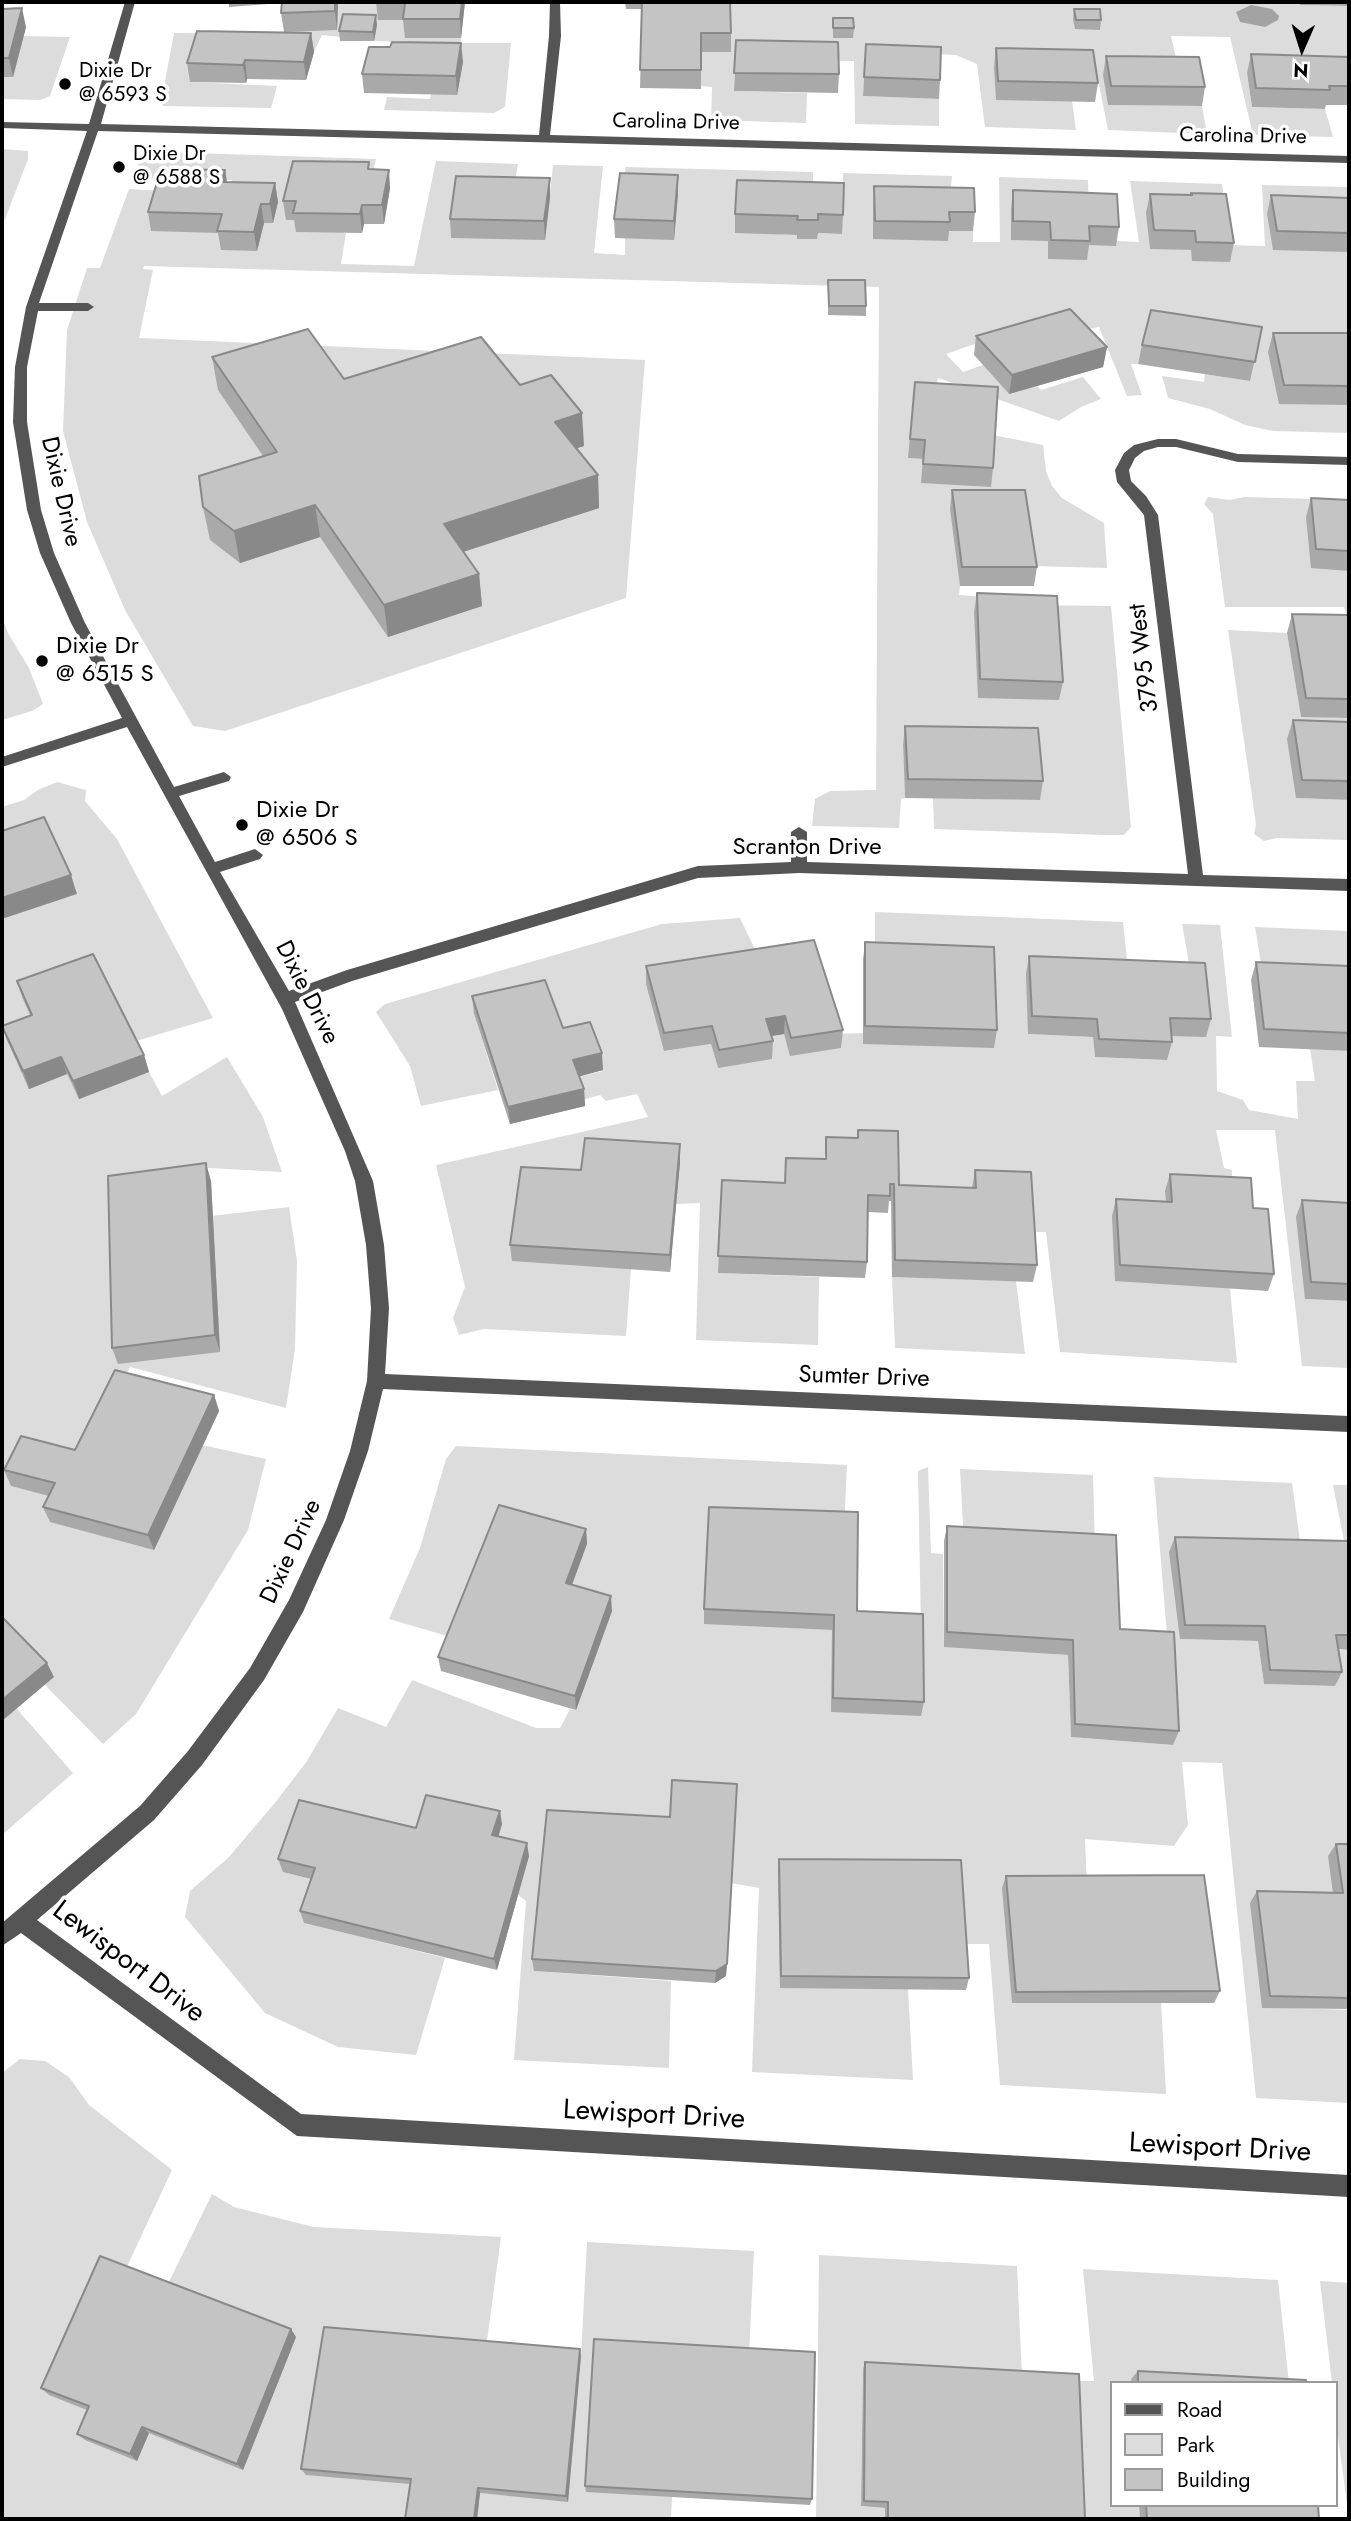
<!DOCTYPE html>
<html>
<head>
<meta charset="utf-8">
<style>
	body { margin:0 }
	#map { position:relative; width:1351px; height:2521px; overflow:hidden; background:#fff; font-family:Jost,sans-serif }
	canvas { display:block }
	.frame { position:absolute; inset:0; border:4px solid #000; pointer-events:none }
	.legend { position:absolute; left:1110px; top:2381px; width:228px; height:126px; box-sizing:border-box; background:#fff; border:2px solid #999; margin:0; padding:9px 12px; list-style:none; font-size:21px; color:#000 }
	.legend li { display:flex; align-items:center; gap:14px; height:35px }
	.legend b { width:35px; border:2px solid #999 }
	.north { position:absolute; left:1267px; top:14px; width:70px; height:70px; -webkit-text-stroke:5px #fff; paint-order:stroke; rotate:183deg; font-size:19px; font-weight:700; line-height:28px; text-align:center; color:#000 }
	.north::after { content:''; display:block; margin:auto; width:24px; height:32px; background:#000; clip-path:polygon(50% 0,100% 100%,50% 72%,0 100%) }
</style>
</head>
<body>
<div id="map">
<canvas width="1351" height="2521"></canvas>
<div class="frame"></div>
<ul class="legend">
<li><b style="height:9px;background:#555"></b>Road</li>
<li><b style="height:19px;background:#dcdcdc"></b>Park</li>
<li><b style="height:19px;background:#c4c4c4"></b>Building</li>
</ul>
<div class="north">N</div>
</div>
<script>
const context = document.querySelector('canvas').getContext('2d');
context.lineJoin = 'round';
function paint(path, color) { context.fillStyle = color; context.fill(path, 'evenodd'); }
const shape = rows => new Path2D(rows.map(r => 'M' + r).join(''));
function strokePath(path, color, width, dash) { context.strokeStyle = color; context.lineWidth = width; context.lineCap = dash ? 'butt' : 'round'; context.setLineDash(dash || []); context.stroke(path); }
function write(font, color, halo, rows, align = 'center') {
  context.font = font + ' Jost,sans-serif'; context.lineWidth = 7; context.setLineDash([]); context.textBaseline = 'middle'; context.strokeStyle = halo; context.fillStyle = color; for (const [text, x, y, turn = 0] of rows) {
    context.save(); context.translate(x, y); context.rotate((+turn || 0) * Math.PI / 180); context.textAlign = isNaN(turn) ? turn : align; if (halo) context.strokeText(text, 0, 0); context.fillText(text, 0, 0); context.restore();
  }
}
const green = shape([
	[338,2,413,2,407,20,405,38,461,38,461,43,511,43,505,107,494,113,384,110,387,97,430,99,431,94,402,42,374,41,377,25,341,37,322,35,314,52,190,82,277,86,271,108,163,106,161,103,174,33,284,32],
	[730,2,1300,2,1301,5,1349,6,1349,76,1247,73,1252,107,1325,109,1333,137,1253,135,1230,37,1171,36,1180,75,1109,105,1202,106,1207,134,1108,130,1097,74,1091,74,1072,101,1076,130,985,127,977,64,956,55,916,53,865,63,863,96,939,99,939,126,855,124,854,61,735,59,734,91,807,93,806,123,711,120,712,87,701,86,701,52,731,52],
	[23,36,70,37,50,96,40,100,2,99,2,77,13,76],
	[2,149,28,151,28,159,2,227],
	[162,152,376,159,371,181,299,220,346,233,341,264,414,266,436,161,518,164,514,188,545,240,553,165,603,166,594,253,625,255,625,238,674,239,678,194,627,192,625,167,813,172,813,195,735,232,797,235,797,239,817,239,817,233,842,234,843,173,952,176,950,198,873,205,874,239,947,231,973,231,973,242,1000,242,999,177,1088,180,1089,212,1048,241,1048,258,1086,245,1115,241,1139,242,1130,181,1222,184,1226,211,1150,248,1191,250,1227,245,1265,246,1262,185,1349,187,1349,433,1273,431,1245,425,1210,409,1168,398,1162,376,1204,382,1205,374,1250,381,1148,329,1138,364,1131,364,1142,395,1127,396,1099,327,1070,332,1049,318,946,354,963,372,983,365,1009,394,1037,386,1041,390,1083,377,1101,399,1081,407,1059,421,938,378,933,402,908,458,923,459,993,435,1043,445,1046,471,1052,486,1062,498,1104,523,1107,568,1031,566,960,586,959,595,986,597,1023,605,1111,606,1131,827,1124,835,1103,835,934,829,933,798,1039,800,903,745,905,798,901,799,899,828,812,826,815,799,830,791,876,790,879,287,144,266,143,269,153,270,139,338,645,360,626,598,225,731,193,726,125,610,87,522,63,431,67,330,87,268,100,268,129,189,163,191,264,223,273,223,278,202,225,201,232,180,133,178,141,158],
	[1208,497,1229,500,1245,497,1349,500,1349,625,1344,607,1225,607,1213,514,1204,504],
	[2,617,8,633,29,668,43,704,32,711,2,720],
	[1228,630,1287,633,1301,716,1349,718,1349,741,1296,798,1349,800,1349,840,1277,838,1264,841,1254,834,1256,824],
	[57,782,86,790,85,801,117,839,213,1018,133,1042,38,1033,8,1044,29,1088,67,1074,79,1098,149,1072,162,1096,227,1057,263,1117,282,1172,209,1168,160,1174,220,1351,211,1216,289,1207,297,1261,295,1349,286,1408,130,1367,82,1466,12,1486,62,1499,202,1445,266,1459,248,1530,136,1714,103,1744,44,1684,2,1624,2,919,76,894,2,851,2,807,24,800,38,790],
	[875,912,1123,922,1129,978,1028,1034,1093,1037,1095,1057,1166,1060,1165,1036,1206,1036,1192,980,1182,924,1220,925,1232,1037,1216,1036,1217,1091,1243,1100,1249,1110,1298,1119,1296,1081,1315,1081,1310,1049,1349,1051,1349,1220,1305,1299,1349,1301,1349,1368,1302,1366,1275,1130,1216,1130,1224,1168,1232,1170,1230,1288,1237,1363,1060,1352,1046,1232,1029,1232,973,1205,897,1201,825,1154,820,1176,784,1200,718,1273,819,1277,818,1345,696,1340,700,1203,676,1204,631,1269,626,1336,484,1329,459,1335,453,1318,465,1287,436,1165,648,1117,637,1094,606,1101,600,1095,582,1100,574,1078,603,1071,474,1014,498,1090,421,1106,410,1066,376,1012,385,1004,662,924,740,918,763,966,664,1051,711,1044,718,1068,765,1037,784,1034,791,1055,836,1034,864,1033,875,961],
	[1255,927,1349,931,1349,985,1264,981],
	[892,1277,1016,1281,1025,1354,895,1348],
	[456,1446,847,1465,844,1527,704,1623,832,1630,832,1712,921,1629,918,1471,928,1467,931,1553,943,1554,944,1646,1068,1655,1071,1737,1173,1745,1168,1647,1154,1477,1292,1483,1302,1555,1180,1639,1258,1641,1264,1684,1334,1686,1329,1649,1349,1650,1349,1857,1335,1905,1262,2007,1349,2010,1349,2103,1256,2098,1222,1763,1182,1762,1188,1825,1174,1846,1085,1839,1087,1888,1161,2002,1166,2094,1000,2085,989,1944,962,1944,780,1987,908,1989,913,2080,752,2072,759,1888,731,1883,670,1830,534,1971,671,1981,669,2068,514,2060,526,1901,517,1894,495,1848,501,1824,284,1872,319,1881,305,1923,445,1958,416,2055,338,2047,265,2013,185,1917,190,1891,228,1858,274,1804,307,1761,338,1708,386,1727,412,1680,536,1728,560,1728,570,1709,576,1710,567,1598,587,1544,454,1638,389,1619,420,1548,446,1459],
	[960,1469,1093,1475,1095,1550,964,1542],
	[1333,1485,1349,1485,1349,1571,1347,1556],
	[16,1708,73,1773,2,1835,2,1720],
	[20,2059,45,2061,69,2077,89,2105,172,2170,124,2273,166,2288,212,2194,234,2207,314,2227,501,2237,486,2348,415,2485,410,2519,2,2519,2,2073],
	[587,2242,754,2251,749,2355,672,2497,671,2519,477,2519,480,2493,568,2501,581,2356],
	[819,2255,1017,2266,1022,2378,863,2369,861,2506,885,2508,885,2519,816,2519],
	[1083,2269,1278,2280,1289,2383,1131,2379,1132,2383,1111,2383,1111,2505,1139,2505,1140,2519,1079,2519,1074,2381,1094,2381],
	[1320,2281,1349,2283,1349,2519,1335,2415,1335,2383,1332,2383]
]);
const water = shape([
	[1251,5,1272,9,1279,16,1278,20,1265,27,1240,22,1236,12]
]);
const minor = shape([
	[125,2,135,2,101,124,539,135,549,36,550,2,560,2,561,36,550,135,1349,156,1349,163,98,131,39,303,88,303,94,307,88,311,38,311,27,367,27,422,41,510,54,553,85,623,174,787,224,772,231,777,229,781,179,796,215,862,255,849,263,855,260,859,220,872,289,991,347,970,698,866,791,862,791,832,799,827,807,832,807,862,1188,874,1144,515,1117,482,1115,470,1124,453,1134,445,1158,439,1176,439,1238,454,1349,457,1349,465,1238,462,1176,447,1158,447,1144,451,1135,458,1129,470,1131,481,1146,496,1158,515,1203,875,1349,879,1349,891,799,873,698,878,352,981,295,1002,373,1181,384,1245,389,1308,385,1374,1349,1416,1349,1432,383,1389,368,1451,344,1520,303,1612,264,1680,202,1765,154,1820,37,1920,301,2114,1349,2175,1349,2197,297,2136,21,1933,2,1946,2,1923,140,1806,188,1751,250,1668,289,1600,326,1520,350,1451,367,1381,371,1308,366,1245,355,1181,345,1151,282,1009,127,727,2,767,2,757,122,718,71,623,40,553,27,510,13,422,15,367,26,307,87,131,2,128,2,122,89,124,125,2]
]);
const wall = shape([
	[229,2,338,2,337,30,284,32,281,13,282,3,229,7],
	[376,2,465,2,461,38,405,38,403,20,378,20],
	[625,2,682,2,731,33,731,52,701,52,701,89,640,88,642,9,626,9],
	[1300,2,1349,2,1349,6,1300,5],
	[2,9,26,27,13,77,2,77],
	[1074,9,1101,20,1100,30,1075,29,1073,19],
	[833,18,854,28,853,38,833,38],
	[377,25,374,41,340,41,339,31],
	[311,33,314,52,306,80,247,79,246,83,190,82,187,63],
	[736,40,839,74,838,93,734,91],
	[866,44,940,80,939,99,863,96],
	[996,48,1098,83,1095,102,996,100,994,67],
	[1251,54,1349,57,1349,105,1326,105,1325,109,1252,107,1247,73],
	[1106,56,1205,87,1202,106,1108,105,1103,75],
	[463,62,457,95,364,93,362,74],
	[370,169,390,188,384,224,364,224,362,233,296,232,294,220,286,220,283,201],
	[225,170,227,182,275,183,278,202,273,223,264,223,257,251,221,250,218,233,151,231,148,212],
	[874,186,975,212,973,231,949,231,948,241,873,239,873,205],
	[1013,190,1119,227,1116,246,1089,245,1087,260,1048,259,1048,241,1011,240,1011,209],
	[1191,193,1234,243,1230,262,1192,261,1191,250,1150,249,1146,213,1150,194,1191,195],
	[678,194,674,240,615,238,614,219],
	[1271,195,1349,198,1349,252,1273,250,1267,214],
	[550,197,545,240,451,238,450,219],
	[735,214,843,215,842,234,818,233,817,239,797,239,797,235,735,233],
	[828,280,866,306,866,316,828,315],
	[1262,327,1250,381,1138,364,1142,345],
	[1273,333,1349,333,1349,405,1279,404,1268,352],
	[976,336,1107,347,1103,367,1009,394,974,355],
	[212,357,344,379,520,385,584,446,576,448,598,475,599,508,463,552,479,574,482,606,388,637,320,537,240,563,210,540,203,507,263,456,218,390],
	[915,382,993,468,991,487,921,483,923,459,908,458],
	[952,490,1037,567,1034,586,960,586,950,509],
	[1311,498,1349,500,1349,571,1311,568,1306,517],
	[977,593,1063,682,1059,700,978,698,974,612],
	[1292,614,1349,615,1349,718,1301,717,1287,633],
	[1293,720,1349,722,1349,800,1296,798,1287,739],
	[905,726,1043,781,1040,800,905,798,903,745],
	[865,942,997,1030,994,1048,863,1044,863,960],
	[1029,956,1211,1019,1206,1037,1171,1036,1172,1042,1167,1060,1095,1057,1093,1037,1028,1034,1026,974],
	[1256,962,1349,966,1349,1051,1259,1047,1251,980],
	[646,966,843,1030,841,1048,790,1056,784,1034,771,1036,773,1041,772,1059,718,1068,711,1044,664,1051,646,984],
	[17,981,144,1055,149,1072,79,1099,67,1074,29,1089,8,1043,2,1026,30,1015,23,999],
	[472,996,563,1028,603,1070,579,1076,584,1089,585,1106,510,1124,474,1014],
	[858,1130,899,1185,972,1188,975,1170,1037,1265,1033,1282,892,1277,891,1201,889,1201,888,1213,868,1212,867,1262,865,1278,718,1273,722,1180,785,1183,786,1158,825,1159,826,1137,857,1138],
	[680,1144,680,1162,670,1272,512,1261,510,1245,581,1170],
	[1170,1174,1274,1274,1268,1291,1115,1281,1112,1216,1116,1199,1166,1202,1165,1191],
	[211,1181,220,1352,118,1364,112,1348],
	[1302,1200,1349,1203,1349,1301,1305,1299,1296,1217],
	[214,1395,219,1411,154,1550,50,1522,43,1507,49,1496,11,1486,4,1470,75,1450],
	[947,1526,1120,1629,1179,1731,1173,1745,1071,1737,1068,1655,944,1647,944,1541],
	[586,1529,587,1544,572,1585,612,1611,576,1710,441,1671,438,1657],
	[1175,1537,1349,1541,1349,1650,1339,1649,1342,1672,1335,1686,1264,1684,1258,1641,1180,1639,1169,1552],
	[704,1609,857,1611,924,1702,921,1716,831,1712,832,1630,704,1624],
	[737,1784,726,1976,715,1983,534,1971,532,1959,670,1817],
	[502,1824,498,1837,529,1856,497,1970,304,1923,300,1911,311,1879,283,1872,278,1859,416,1828],
	[1336,1844,1349,1844,1349,2009,1262,2008,1250,1903,1257,1891,1333,1893,1328,1856],
	[779,1859,969,1978,966,1990,780,1988,778,1872],
	[1006,1876,1220,1991,1214,2003,1012,2003,1002,1888],
	[296,2337,243,2470,149,2433,137,2461,85,2440,77,2434,87,2410,49,2395,41,2388],
	[581,2356,568,2502,480,2493,477,2519,405,2519,410,2484,306,2475,301,2469],
	[865,2362,1085,2519,885,2519,885,2508,861,2506,863,2369],
	[1138,2371,1307,2383,1132,2383,1131,2379],
	[585,2486,812,2499,810,2505,586,2492],
	[1139,2505,1318,2505,1319,2519,1140,2519]
]);
const shadedWall = shape([
	[335,2,338,2,337,30,335,11],
	[462,2,465,2,461,38,460,19],
	[22,8,26,27,13,77,9,58],
	[376,15,377,25,374,41,373,32],
	[311,33,314,52,306,80,304,62],
	[461,43,463,62,457,95,456,76],
	[245,60,247,79,246,83,243,65],
	[225,170,228,189,222,182],
	[389,170,390,188,384,224,382,205],
	[678,175,678,194,674,240,674,221],
	[550,178,550,197,545,240,544,221],
	[275,183,278,202,273,223,270,204],
	[261,204,264,223,257,251,254,232],
	[362,205,364,224,362,233,360,214],
	[1107,347,1103,367,1009,394,1012,375],
	[582,413,584,446,556,455,555,422],
	[598,475,599,508,447,557,444,524],
	[315,505,320,537,240,563,234,531],
	[479,574,482,606,388,637,384,605],
	[71,875,77,894,2,919,2,898],
	[785,1016,784,1034,765,1037,766,1019],
	[602,1053,603,1070,574,1078,573,1060],
	[144,1055,149,1072,79,1099,73,1081],
	[61,1057,67,1074,29,1089,23,1071],
	[584,1089,585,1106,510,1124,508,1107],
	[680,1144,680,1162,670,1272,670,1255],
	[206,1163,211,1181,220,1352,215,1335],
	[214,1395,219,1411,154,1550,148,1535],
	[586,1529,587,1544,567,1598,566,1583],
	[611,1596,612,1611,576,1710,575,1696],
	[47,1663,54,1677,2,1721,2,1700],
	[500,1811,502,1824,495,1848,492,1835],
	[527,1843,529,1856,497,1970,494,1959],
	[727,1964,726,1976,715,1983,716,1971],
	[291,2329,296,2337,243,2470,237,2464],
	[580,2349,581,2356,568,2502,566,2496],
	[142,2427,149,2433,137,2461,130,2454],
	[478,2488,480,2493,477,2519,474,2519]
]);
const building = shape([
	[282,2,335,2,335,11,281,13,282,2],
	[405,2,462,2,460,19,403,19,405,2],
	[642,2,730,2,731,33,701,33,701,70,640,70,642,2],
	[22,8,9,58,2,58,2,9,22,8],
	[1074,9,1100,9,1101,20,1076,20,1074,9],
	[343,14,376,15,373,32,339,31,343,14],
	[833,18,853,18,854,28,833,28,833,18],
	[197,31,311,33,304,62,245,60,243,65,187,63,197,31],
	[736,40,838,42,839,74,734,73,736,40],
	[392,42,461,43,456,76,362,74,369,47,390,47,392,42],
	[866,44,941,47,940,80,864,77,866,44],
	[996,48,1093,50,1098,83,998,81,996,48],
	[1251,54,1349,57,1349,86,1329,86,1330,90,1256,88,1251,54],
	[1106,56,1199,57,1205,87,1111,86,1106,56],
	[293,161,369,162,368,169,389,170,382,205,362,205,360,214,293,213,296,201,283,201,293,161],
	[161,169,225,170,222,182,275,183,270,204,261,204,254,232,217,231,222,214,148,212,161,169],
	[620,173,678,175,674,221,614,219,620,173],
	[456,176,550,178,544,221,450,219,456,176],
	[737,180,844,183,843,215,818,214,818,220,797,220,798,216,735,214,737,180],
	[874,186,974,188,975,212,949,212,950,222,875,221,874,186],
	[1013,190,1117,194,1119,227,1089,226,1090,241,1051,240,1050,222,1013,221,1013,190],
	[1191,193,1226,194,1234,243,1196,242,1195,231,1154,230,1150,194,1192,195,1191,193],
	[1271,195,1349,198,1349,233,1277,231,1271,195],
	[828,280,865,280,866,306,829,306,828,280],
	[1070,309,1107,347,1012,375,976,336,1070,309],
	[1151,310,1262,327,1255,362,1142,345,1151,310],
	[308,329,344,379,481,337,520,385,551,375,582,413,555,422,598,475,444,524,479,574,384,605,315,505,234,531,203,507,199,476,277,452,212,357,308,329],
	[1273,333,1349,333,1349,386,1284,385,1273,333],
	[915,382,998,387,993,468,923,464,925,440,910,439,915,382],
	[952,490,1025,490,1037,567,962,567,952,490],
	[1311,498,1349,500,1349,551,1316,549,1311,498],
	[977,593,1057,596,1063,682,980,679,977,593],
	[1292,614,1349,615,1349,699,1306,698,1292,614],
	[1293,720,1349,722,1349,781,1302,780,1293,720],
	[905,726,1038,728,1043,781,908,779,905,726],
	[44,817,71,875,2,898,2,831,44,817],
	[814,940,843,1030,791,1038,785,1016,766,1019,773,1041,719,1050,712,1026,664,1033,646,966,814,940],
	[865,942,994,947,997,1030,865,1026,865,942],
	[93,954,144,1055,73,1081,61,1057,23,1071,2,1026,32,1015,17,981,93,954],
	[1029,956,1205,963,1211,1019,1170,1018,1172,1042,1099,1039,1097,1019,1032,1016,1029,956],
	[1256,962,1349,966,1349,1033,1264,1029,1256,962],
	[545,980,563,1028,590,1022,602,1053,573,1060,584,1089,508,1107,472,996,545,980],
	[858,1130,898,1131,899,1185,976,1188,975,1170,1031,1172,1037,1265,895,1260,894,1184,890,1184,890,1196,868,1195,867,1262,718,1256,722,1180,785,1183,786,1158,826,1159,826,1137,858,1138,858,1130],
	[585,1138,680,1144,670,1255,510,1245,521,1167,581,1170,585,1138],
	[206,1163,215,1335,112,1348,108,1176,206,1163],
	[1170,1174,1251,1178,1253,1208,1268,1209,1274,1274,1120,1265,1116,1199,1172,1202,1170,1174],
	[1302,1200,1349,1203,1349,1284,1311,1282,1302,1200],
	[115,1370,214,1395,148,1535,43,1507,55,1483,4,1470,21,1436,75,1450,115,1370],
	[499,1505,586,1529,566,1583,611,1596,575,1696,438,1657,499,1505],
	[709,1507,858,1512,857,1611,923,1614,924,1702,833,1698,834,1615,704,1609,709,1507],
	[947,1526,1116,1535,1120,1629,1174,1632,1179,1731,1075,1724,1073,1640,947,1632,947,1526],
	[1175,1537,1349,1541,1349,1635,1336,1635,1342,1672,1270,1670,1265,1626,1185,1625,1175,1537],
	[2,1617,47,1663,2,1700,2,1617],
	[672,1780,737,1784,727,1964,716,1971,532,1959,547,1810,670,1817,672,1780],
	[426,1795,500,1811,492,1835,527,1843,494,1959,300,1911,315,1868,278,1859,299,1800,416,1828,426,1795],
	[1336,1844,1349,1844,1349,1998,1270,1996,1257,1891,1343,1893,1336,1844],
	[779,1859,961,1860,969,1978,781,1976,779,1859],
	[1204,1875,1220,1991,1016,1992,1006,1876,1204,1875],
	[100,2256,291,2329,237,2464,142,2427,130,2454,77,2434,89,2406,41,2388,100,2256],
	[324,2327,580,2349,566,2496,478,2488,474,2519,405,2519,411,2479,301,2469,324,2327],
	[594,2339,815,2352,812,2499,585,2486,594,2339],
	[865,2362,1079,2374,1085,2519,888,2519,888,2502,864,2501,865,2362],
	[1138,2371,1306,2380,1307,2383,1138,2383,1138,2371],
	[1146,2505,1318,2505,1319,2519,1147,2519,1146,2505]
]);
const markers = [
	[65,84,7,"#000"],
	[119,167,7,"#000"],
	[42,661,7,"#000"],
	[242,825,7,"#000"]
];
const farPoinames = [
	["Dixie Dr",79,72],
	["@ 6593 S",79,96],
	["Dixie Dr",133,155],
	["@ 6588 S",133,179]
];
const farStreetnames = [
	["Carolina Drive",676,123,1],
	["Carolina Drive",1243,137,1]
];
const streetNames = [
	["Dixie Drive",60,492,77],
	["3795 West",1145,658,-97],
	["Scranton Drive",807,848],
	["Dixie Drive",306,993,63],
	["Sumter Drive",864,1378,2],
	["Dixie Drive",292,1552,-65]
];
const poiNames = [
	["Dixie Dr",56,647],
	["@ 6515 S",56,675],
	["Dixie Dr",256,811],
	["@ 6506 S",256,839]
];
const nearStreetnames = [
	["Lewisport Drive",128,1963,37],
	["Lewisport Drive",654,2116,3],
	["Lewisport Drive",1220,2149,3]
];
paint(green, '#dcdcdc');
paint(water, '#a3a3a3');
paint(minor, '#555');
paint(wall, '#a9a9a9');
paint(shadedWall, '#898989');
paint(building, '#c4c4c4');
strokePath(building, '#898989', 2);
for (const [x, y, r, color] of markers) { const dot = new Path2D(); dot.arc(x, y, r, 0, 2 * Math.PI); context.fillStyle = color; context.fill(dot); strokePath(dot, '#fff', 2.5); }
write('21px', '#000', '#fff', farPoinames, 'left');
write('21px', '#000', '#fff', farStreetnames);
write('24px', '#000', '#fff', streetNames);
write('24px', '#000', '#fff', poiNames, 'left');
write('28px', '#000', '#fff', nearStreetnames);
</script>
</body>
</html>
